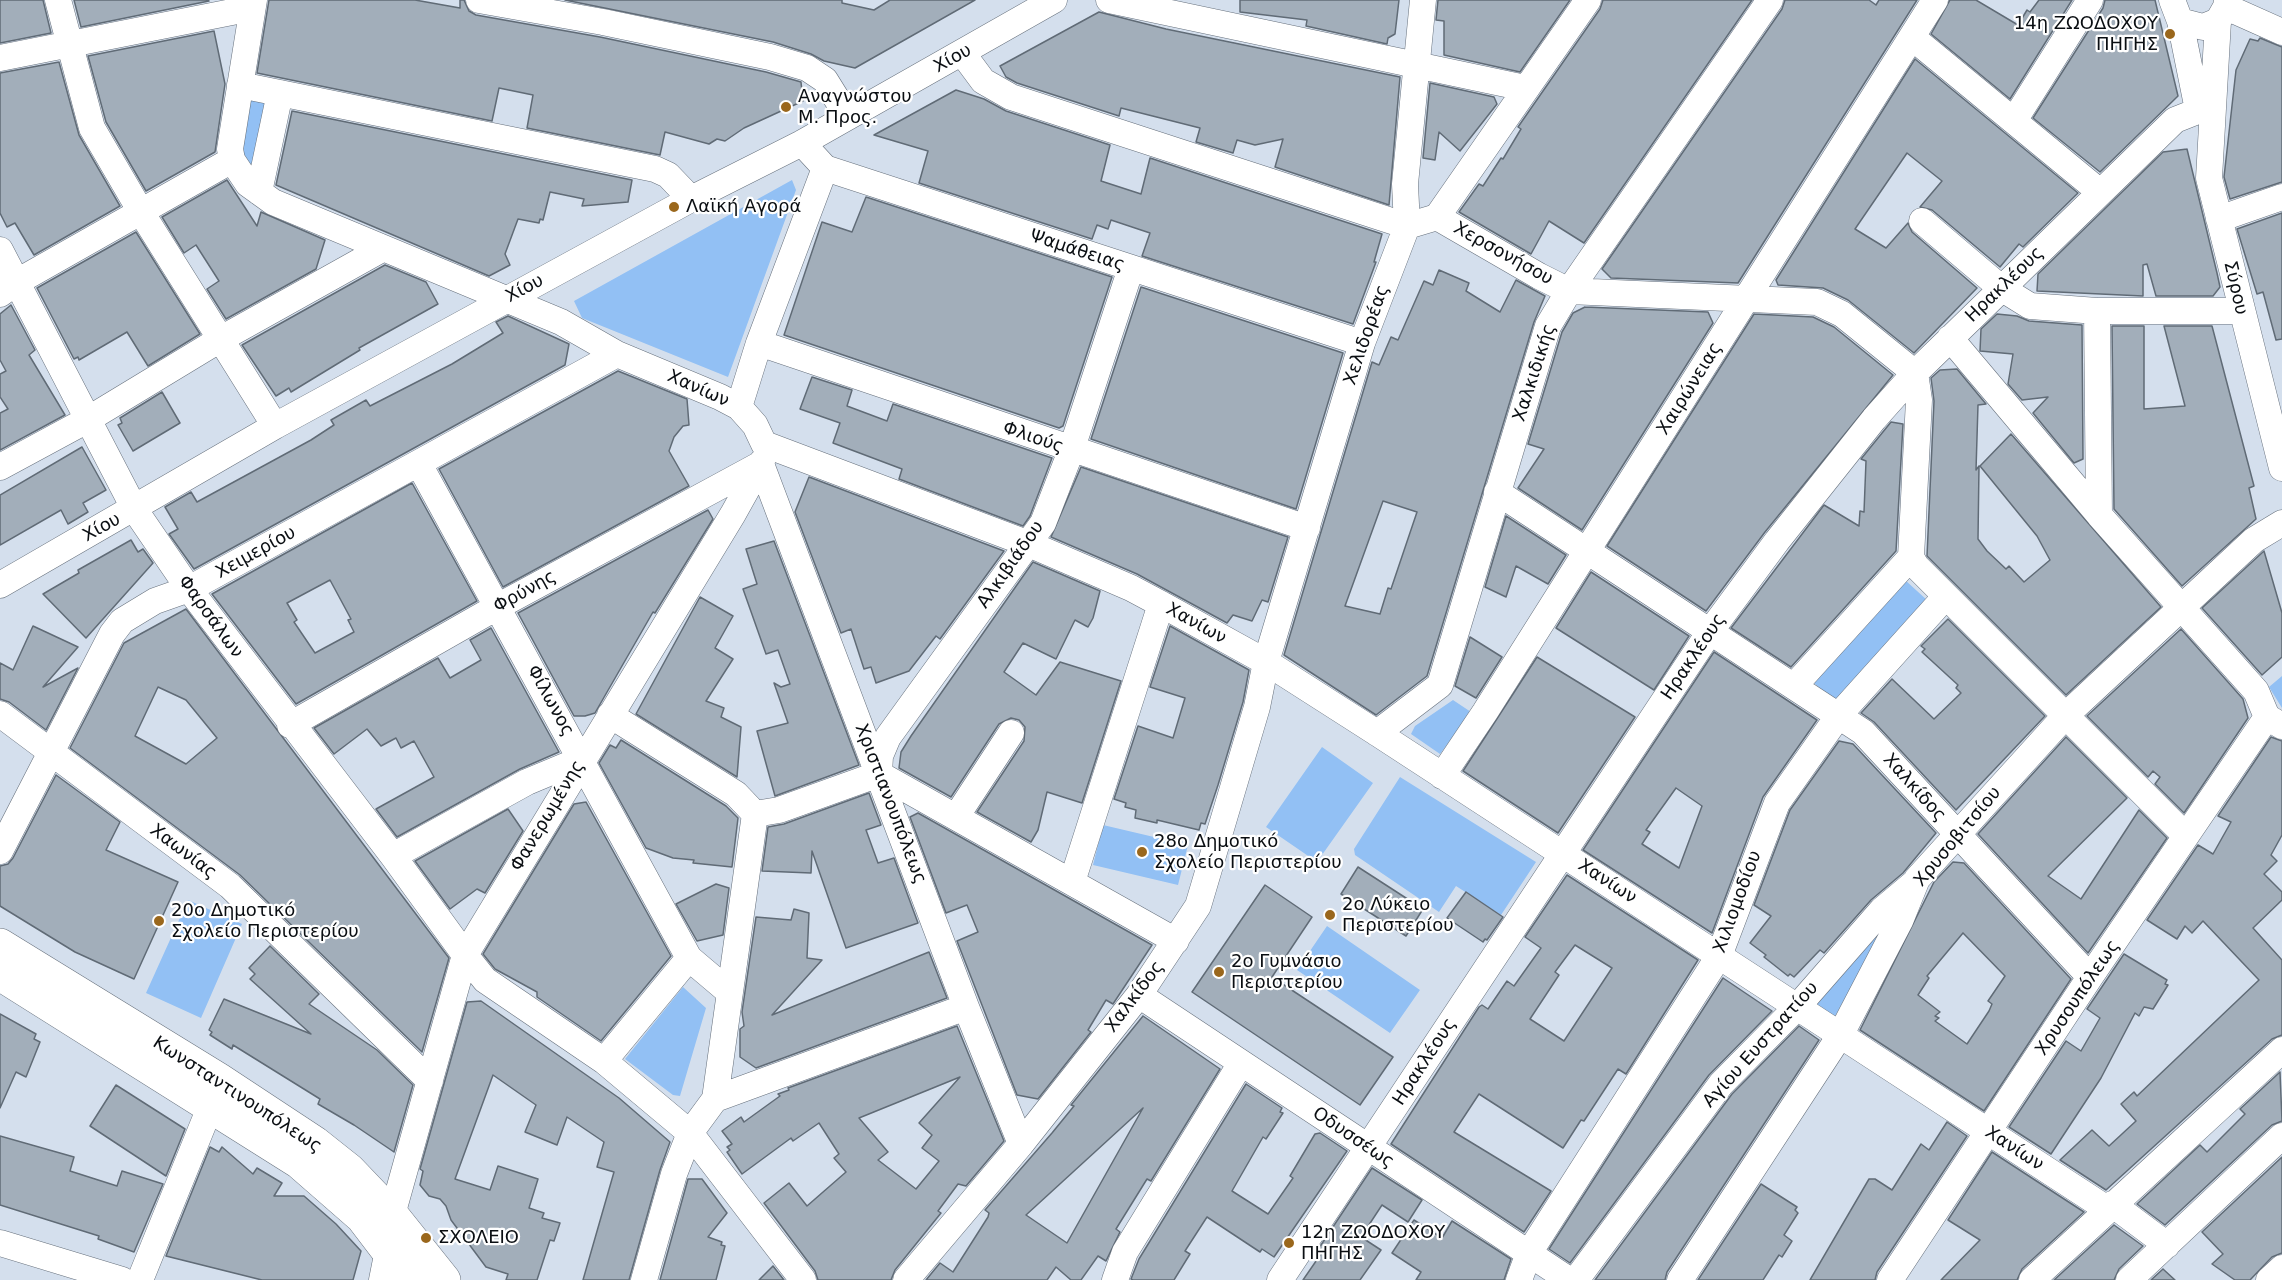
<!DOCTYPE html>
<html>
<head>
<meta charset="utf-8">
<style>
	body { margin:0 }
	canvas { display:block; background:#d4dfed }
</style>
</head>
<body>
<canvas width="2282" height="1280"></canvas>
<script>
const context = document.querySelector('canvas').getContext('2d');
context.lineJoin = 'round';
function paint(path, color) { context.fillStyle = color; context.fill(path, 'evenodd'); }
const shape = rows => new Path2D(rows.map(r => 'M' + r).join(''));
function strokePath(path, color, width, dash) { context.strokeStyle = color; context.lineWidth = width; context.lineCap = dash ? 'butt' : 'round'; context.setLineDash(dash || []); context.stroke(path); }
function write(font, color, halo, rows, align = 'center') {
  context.font = font + ' "DejaVu Sans",sans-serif'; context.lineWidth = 4.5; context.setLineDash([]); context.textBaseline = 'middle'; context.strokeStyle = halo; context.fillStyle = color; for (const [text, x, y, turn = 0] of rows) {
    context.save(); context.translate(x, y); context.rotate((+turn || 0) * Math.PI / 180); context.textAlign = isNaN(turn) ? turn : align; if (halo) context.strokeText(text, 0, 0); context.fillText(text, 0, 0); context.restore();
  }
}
const green = shape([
	[248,100,268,103,254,165,247,166,239,156],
	[792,180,796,190,728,377,582,318,574,301],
	[1905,580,1928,601,1838,704,1814,683],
	[2282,676,2282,708,2269,687],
	[1453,700,1471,712,1440,754,1411,734,1415,726],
	[1322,747,1373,783,1317,862,1266,827],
	[1400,777,1536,862,1501,915,1456,886,1439,912,1355,855,1354,849],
	[1103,825,1188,845,1178,885,1093,865],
	[188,900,242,924,201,1018,146,993],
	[1892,914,1834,1018,1814,1004],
	[1327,926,1420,990,1390,1033,1297,970],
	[683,987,706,1008,680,1096,673,1095,625,1059]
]);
const building = shape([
	[0,0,43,0,51,33,0,43,0,0],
	[74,0,208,0,209,1,81,27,74,0],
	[269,0,415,0,460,8,460,0,464,0,469,11,476,15,600,37,766,72,801,82,803,101,744,128,725,141,717,139,709,144,665,132,660,155,527,128,533,95,499,88,492,121,257,73,269,0],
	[565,0,842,0,842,3,874,10,890,0,975,0,855,68,824,61,811,54,773,42,565,0],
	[1240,0,1399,0,1395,34,1388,38,1387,44,1306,26,1307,20,1240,12,1240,0],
	[1438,0,1570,0,1520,72,1444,55,1444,21,1436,20,1438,0],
	[1603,0,1752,0,1584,243,1549,221,1531,254,1459,212,1479,184,1483,186,1501,158,1503,159,1521,129,1518,127,1600,9,1603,0],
	[1785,0,1869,0,1876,5,1879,0,1917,0,1738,283,1611,278,1602,269,1782,9,1785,0],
	[1950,0,1976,0,2018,25,2027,10,2030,12,2039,0,2072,0,2010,99,1931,34,1950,0],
	[2105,0,2155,0,2178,96,2100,172,2033,118,2103,8,2105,0],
	[1099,12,1166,29,1400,77,1389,205,1275,167,1283,139,1255,145,1237,140,1233,153,1196,142,1200,128,1121,108,1119,116,1017,83,1006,77,1000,66,1099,12],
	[214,31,225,84,215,152,146,191,106,122,88,56,214,31],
	[2260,38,2282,47,2282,182,2230,199,2224,177,2236,70,2250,39,2258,41,2260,38],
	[1915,59,2078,193,2023,247,2019,244,2000,267,1932,210,1920,207,1942,181,1907,153,1855,229,1886,248,1908,223,1912,232,1977,288,1914,353,1848,300,1823,288,1778,285,1776,280,1915,59],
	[59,62,79,135,120,206,34,255,15,223,7,227,0,213,0,73,59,62],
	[1430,83,1494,97,1497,104,1460,151,1439,132,1435,160,1423,158,1430,83],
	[956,90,984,99,1006,111,1110,145,1101,181,1141,194,1150,158,1382,234,1374,262,1376,262,1353,324,1142,256,1150,233,1111,220,1108,229,1097,225,1092,239,919,183,928,151,874,135,956,90],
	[292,111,632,180,628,202,582,206,584,199,550,192,543,220,540,219,539,223,518,219,505,254,510,265,489,276,276,185,292,111],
	[2187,149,2217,273,2220,287,2213,296,2156,296,2147,264,2143,265,2143,296,2037,291,2038,274,2163,152,2187,149],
	[227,180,257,226,261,212,325,240,316,269,226,319,207,289,219,281,196,245,184,253,162,217,227,180],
	[866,197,1112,277,1063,426,1059,428,784,335,822,222,852,232,866,197],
	[2282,213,2282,339,2276,340,2263,292,2257,294,2237,229,2282,213],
	[136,232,200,334,148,366,127,332,79,360,78,357,74,359,37,288,136,232],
	[385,265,426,282,438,304,359,348,360,350,291,392,289,388,276,396,242,345,385,265],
	[1439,270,1469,283,1466,291,1500,312,1516,280,1545,296,1534,322,1427,676,1376,715,1284,655,1372,362,1379,365,1391,337,1398,340,1424,281,1433,285,1439,270],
	[1383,501,1417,512,1391,589,1388,588,1380,614,1345,606,1383,501],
	[1141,287,1343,353,1296,509,1091,439,1141,287],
	[11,305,35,350,29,355,65,415,0,450,0,413,8,409,0,397,0,374,6,371,0,360,0,314,11,305],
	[1585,307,1708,312,1713,323,1582,530,1518,488,1544,449,1528,444,1562,332,1573,313,1585,307],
	[1754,314,1813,317,1834,327,1893,375,1765,532,1706,611,1607,546,1754,314],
	[1997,314,2017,316,2029,321,2082,325,2083,459,2074,463,2033,413,2048,397,2022,400,2008,384,2013,354,1980,351,1981,329,1997,314],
	[508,316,569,344,565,365,194,569,169,534,178,529,165,507,191,492,197,502,311,440,334,425,331,420,366,400,370,406,452,364,503,333,496,322,508,316],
	[2112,326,2144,326,2144,409,2185,406,2164,326,2212,326,2254,486,2249,488,2256,519,2182,586,2114,509,2112,326],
	[1957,369,1986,404,1978,405,1976,470,1979,466,1978,539,1987,551,2006,569,2009,566,2024,582,2050,560,2037,536,1980,466,2011,434,2161,607,2066,695,1927,556,1934,401,1931,378,1940,370,1957,369],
	[618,371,687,399,689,425,683,426,674,437,669,451,689,486,503,587,439,469,618,371],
	[812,377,852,390,847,406,887,421,893,404,1052,458,1030,516,1023,526,899,479,902,469,833,443,840,423,800,409,812,377],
	[162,392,180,423,133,451,118,425,122,423,120,418,162,392],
	[1891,422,1903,424,1896,551,1791,667,1731,628,1824,505,1859,526,1860,511,1864,512,1866,461,1861,459,1891,422],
	[82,447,106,490,83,503,88,512,68,524,61,510,0,545,0,495,82,447],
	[1081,467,1288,537,1268,602,1262,600,1252,621,1233,615,1227,623,1137,574,1051,537,1081,467],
	[809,477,1004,551,940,639,936,636,909,671,876,683,871,667,864,669,851,629,841,633,795,512,809,477],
	[412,483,477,601,296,704,212,594,412,483],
	[330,580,351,619,348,620,354,632,315,653,294,622,297,620,287,603,330,580],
	[708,510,713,519,655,613,653,612,595,713,585,716,574,716,518,613,708,510],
	[1506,516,1566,555,1548,584,1516,566,1506,597,1485,587,1506,516],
	[131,540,138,552,143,549,153,563,86,638,43,594,79,573,78,570,131,540],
	[774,541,859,765,775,796,757,731,788,723,774,683,781,687,790,684,778,650,766,654,743,589,757,584,746,549,774,541],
	[2264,551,2282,613,2282,657,2262,675,2202,608,2264,551],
	[1033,562,1100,591,1093,618,1088,627,1075,620,1056,659,1023,643,1004,672,1036,695,1060,662,1121,681,1082,803,1047,792,1038,830,1031,842,977,812,1024,741,1025,727,1019,720,1011,718,999,724,951,797,899,768,901,752,911,736,1033,562],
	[1591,572,1689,636,1654,690,1556,628,1591,572],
	[700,597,733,616,715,648,733,659,706,701,724,708,721,717,741,727,737,777,636,714,700,597],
	[186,609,449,958,422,1052,240,875,70,748,124,643,186,609],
	[158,687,186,700,217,738,186,764,135,736,158,687],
	[1948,619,2045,716,1956,810,1874,722,1861,713,1892,679,1934,719,1961,693,1956,688,1958,685,1922,652,1925,649,1921,646,1948,619],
	[33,626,78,647,43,687,78,668,46,730,9,702,0,699,0,663,13,670,33,626],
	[1170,626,1249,670,1243,702,1218,785,1205,824,1201,823,1199,830,1157,820,1157,823,1135,818,1136,810,1125,807,1126,803,1114,799,1138,726,1173,738,1185,698,1150,687,1170,626],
	[491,628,559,752,520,769,397,837,376,809,434,777,414,741,401,748,396,738,381,746,367,729,334,754,314,728,438,658,450,678,481,660,470,640,491,628],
	[2181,629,2243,699,2248,718,2184,813,2155,784,2160,777,2153,771,2148,777,2087,716,2181,629],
	[1470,637,1502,657,1476,698,1455,686,1470,637],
	[1714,652,1817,720,1763,797,1712,933,1583,850,1714,652],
	[1676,788,1702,806,1679,868,1642,844,1650,832,1646,830,1676,788],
	[1537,657,1635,717,1558,833,1463,771,1537,657],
	[2066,737,2127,798,2048,876,2081,899,2139,810,2167,838,2088,953,1978,834,2066,737],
	[2271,737,2282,741,2282,835,2271,855,2277,861,2264,874,2282,892,2282,900,2253,928,2282,960,2282,1035,2272,1039,2106,1190,2060,1160,2092,1130,2109,1146,2136,1121,2121,1104,2134,1092,2137,1096,2259,980,2203,921,2192,933,2185,926,2177,939,2147,920,2198,845,2213,854,2231,822,2218,816,2271,737],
	[621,740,726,806,738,818,732,867,693,863,694,860,673,858,646,848,599,763,610,745,616,748,621,740],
	[1839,741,1853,744,1936,833,1903,873,1871,900,1824,953,1820,950,1794,977,1790,974,1788,976,1764,957,1766,955,1750,943,1771,916,1754,905,1790,810,1839,741],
	[56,775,120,822,106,850,178,882,134,979,75,952,0,906,0,866,8,864,13,858,56,775],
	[869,793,881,825,866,830,878,863,894,858,918,923,846,948,812,851,811,873,762,871,768,827,784,824,869,793],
	[586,802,671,956,601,1041,537,997,537,992,495,969,483,954,574,804,586,802],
	[508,809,523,831,485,893,477,889,450,909,415,861,508,809],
	[918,813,1152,945,1113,1004,1106,1000,1088,1030,1091,1032,1038,1099,1017,1095,957,941,978,932,967,905,946,913,910,817,918,813],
	[1953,862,1964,863,2071,979,1984,1111,1860,1030,1934,882,1953,862],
	[1963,933,2005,976,1988,1001,1992,1004,1989,1011,1967,1044,1935,1021,1939,1018,1935,1016,1940,1012,1918,995,1929,978,1927,976,1963,933],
	[1358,867,1423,909,1406,936,1341,894,1358,867],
	[1567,875,1698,960,1626,1074,1618,1069,1584,1121,1581,1120,1563,1148,1479,1094,1454,1132,1551,1191,1524,1232,1391,1144,1479,1007,1482,1005,1488,1009,1507,981,1514,986,1541,948,1525,937,1567,875],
	[1575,945,1612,968,1564,1041,1530,1019,1559,975,1555,972,1575,945],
	[716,884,729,888,723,935,697,941,676,904,716,884],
	[1265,885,1312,917,1272,977,1393,1057,1360,1105,1192,992,1265,885],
	[1466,892,1503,917,1487,940,1485,939,1483,942,1447,918,1466,892],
	[794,909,809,913,807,958,822,960,772,1015,929,952,947,998,756,1068,740,1057,740,1029,744,1026,742,1012,756,917,791,920,794,909],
	[270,946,319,994,309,1004,377,1050,413,1085,394,1152,354,1125,318,1104,320,1099,233,1045,232,1049,210,1035,212,1032,209,1030,224,999,311,1034,250,979,255,974,249,968,270,946],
	[2124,954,2167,980,2165,984,2168,985,2153,1009,2144,1007,2139,1016,2135,1013,2101,1078,2051,1154,2009,1127,2066,1041,2081,1051,2100,1018,2087,1009,2124,954],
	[1723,978,1772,1011,1709,1075,1570,1263,1549,1249,1723,978],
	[481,1001,619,1098,670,1142,660,1170,629,1280,583,1280,614,1172,597,1167,604,1142,567,1117,557,1145,525,1132,536,1105,493,1075,455,1179,490,1190,498,1166,538,1179,529,1208,544,1213,542,1218,560,1223,554,1241,550,1240,537,1280,506,1280,508,1274,486,1267,451,1220,446,1206,440,1199,429,1196,420,1185,423,1171,420,1169,467,1002,481,1001],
	[0,1014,36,1034,34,1039,40,1042,26,1077,16,1072,0,1108,0,1014],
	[1143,1016,1220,1069,1151,1181,1147,1179,1116,1229,1120,1232,1106,1261,1098,1256,1081,1280,1071,1280,1056,1267,1047,1280,926,1280,940,1263,953,1272,988,1217,989,1213,985,1210,1052,1133,1074,1106,1071,1105,1143,1016],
	[1143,1108,1067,1243,1026,1215,1143,1108],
	[957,1026,1004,1141,966,1186,958,1184,938,1211,941,1213,895,1270,891,1280,818,1280,815,1271,764,1203,789,1183,807,1206,846,1172,834,1158,839,1154,819,1123,793,1141,791,1138,742,1174,727,1152,730,1150,727,1147,732,1144,722,1131,741,1117,744,1122,780,1096,778,1094,789,1090,788,1088,957,1026],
	[960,1077,919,1123,932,1135,922,1148,939,1161,916,1189,878,1160,888,1152,859,1118,960,1077],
	[1799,1026,1819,1040,1667,1272,1665,1280,1595,1280,1732,1094,1799,1026],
	[2280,1072,2282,1121,2272,1125,2165,1225,2137,1204,2200,1145,2207,1152,2245,1114,2240,1109,2280,1072],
	[1246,1084,1282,1108,1280,1112,1283,1113,1266,1139,1263,1137,1232,1191,1268,1214,1293,1178,1290,1176,1315,1134,1320,1133,1347,1151,1274,1257,1262,1249,1260,1252,1207,1217,1185,1251,1190,1254,1174,1280,1133,1280,1131,1279,1139,1259,1246,1084],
	[116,1085,185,1129,166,1176,90,1126,116,1085],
	[1947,1122,1967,1136,1877,1272,1875,1280,1810,1280,1869,1179,1875,1179,1892,1190,1921,1144,1929,1150,1947,1122],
	[0,1136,74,1157,70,1171,117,1186,122,1171,163,1184,134,1252,98,1239,99,1236,0,1205,0,1136],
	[210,1147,219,1152,222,1147,253,1174,257,1168,282,1183,274,1196,304,1196,336,1224,361,1251,353,1280,262,1280,166,1256,210,1147],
	[1992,1152,2084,1212,2022,1269,2017,1280,1941,1280,1980,1240,1948,1220,1992,1152],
	[2282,1157,2282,1253,2272,1257,2250,1280,2235,1280,2212,1264,2223,1254,2202,1232,2282,1157],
	[1372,1168,1422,1200,1408,1222,1382,1205,1361,1237,1381,1250,1360,1280,1303,1280,1323,1251,1319,1248,1372,1168],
	[688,1179,702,1179,727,1213,708,1237,722,1242,721,1245,725,1246,716,1280,660,1280,688,1179],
	[1761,1184,1797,1207,1795,1210,1798,1213,1784,1235,1792,1241,1782,1257,1779,1255,1763,1280,1698,1280,1761,1184],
	[1414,1220,1442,1238,1452,1221,1511,1259,1504,1280,1416,1280,1421,1272,1392,1253,1414,1220],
	[2114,1225,2143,1246,2119,1269,2114,1280,2054,1280,2114,1225],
	[773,1266,784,1280,759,1280,773,1266],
	[2163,1269,2175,1280,2151,1280,2163,1269]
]);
const minor = shape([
	[58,0,92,128,141,212,275,426],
	[254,0,230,149,232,160,248,184,273,202,561,322,617,354,720,397,739,407,755,425,764,444,1029,544,1131,588,1161,604,1266,662,1377,733,2107,1209],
	[479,0,603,22,770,57,807,68,825,80,848,117],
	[1109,0,1525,88],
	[2172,0,2180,21,2203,27,2218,21,2226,7,2227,0],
	[2226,7,2282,32],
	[2180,21,2198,110],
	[2218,21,2209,178,2282,468],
	[1913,38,2100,192],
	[963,54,983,81,1011,97,1407,226,1437,217,1539,276,1569,291,1817,302,1842,314,1915,373],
	[0,58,252,8],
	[240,85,655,169,668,175,691,199],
	[2015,119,2090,0],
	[802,143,825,168,1362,343],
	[259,192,280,93],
	[1437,217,1588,0],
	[2219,219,2282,197],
	[1922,221,2001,288,2030,306,2097,311,2241,311],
	[0,250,135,510,189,589,393,856,465,955,485,980,604,1061,690,1133,803,1280],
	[0,294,15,283,232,160],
	[2097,311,2099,515],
	[1950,338,2099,515,2256,691,2267,717,2282,726],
	[759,343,1307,528],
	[739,407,759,343,825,168],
	[419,464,689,958,728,991],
	[0,467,87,420,219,340,382,249],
	[1497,492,1863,732,2090,977],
	[1911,557,1916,566,2186,836],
	[0,585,275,426,691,199,802,143,1054,0],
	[1794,686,1911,557,1919,400,1915,373],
	[0,714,230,886,430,1081],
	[610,715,736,794,755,814,779,810,879,774],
	[290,725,497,607,761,464,966,1007,1021,1144],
	[1377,733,1440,685,1548,326,1569,291,1770,0],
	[879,774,880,756,888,737,1043,523,1071,451,1131,268],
	[879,774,1176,941],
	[1442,776,1485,712,1935,0],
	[956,817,1011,733],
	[0,851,112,634,122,621,155,601,189,589,617,354],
	[393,856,527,782,582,759],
	[1072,882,1161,604],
	[1139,995,1569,1280],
	[604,1061,689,958],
	[715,1099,966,1007],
	[2112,1204,2167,1245],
	[392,1215,465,955,733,514,762,462],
	[0,1243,122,1280],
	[140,1280,211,1105],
	[382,1280,388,1250],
	[644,1280,674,1174,690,1133,715,1099,755,814],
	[906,1280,1021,1144,1139,995,1198,906,1257,707,1266,662,1362,343,1407,226,1405,184,1423,0],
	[1115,1280,1125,1252,1241,1063],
	[1280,1280,1709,633,1777,541,1874,419,1915,373,2175,120,2213,105],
	[1519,1280,1529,1253,1719,956,1777,803,1839,715,1946,596],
	[1576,1280,1721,1084,1798,1006,1882,910,1913,884],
	[1680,1280,1841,1034,1900,921,1917,879,2065,716,2254,540,2282,523],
	[1890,1280,2090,977,2267,717],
	[2032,1280,2282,1050],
	[2129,1280,2282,1136],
	[2269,1280,2282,1268]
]);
const major = shape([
	[0,945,218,1079,315,1143,349,1170,392,1215,444,1280],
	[0,974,299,1162,362,1217,410,1280]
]);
const markers = [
	[2170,34,6,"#9a671c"],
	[786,107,6,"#9a671c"],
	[674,207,6,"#9a671c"],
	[1142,852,6,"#9a671c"],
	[1330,915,6,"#9a671c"],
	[159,921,6,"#9a671c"],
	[1219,972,6,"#9a671c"],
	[426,1238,6,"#9a671c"],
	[1289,1243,6,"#9a671c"]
];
const poiNames = [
	["14η ΖΩΟΔΟΧΟΥ",2158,24,"right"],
	["ΠΗΓΗΣ",2158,45,"right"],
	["Αναγνώστου",798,97],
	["Μ. Προς.",798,118],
	["Λαϊκή Αγορά",686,207],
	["28ο Δημοτικό",1154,842],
	["Σχολείο Περιστερίου",1154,863],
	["2ο Λύκειο",1342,905],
	["Περιστερίου",1342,926],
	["20ο Δημοτικό",171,911],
	["Σχολείο Περιστερίου",171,932],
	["2ο Γυμνάσιο",1231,962],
	["Περιστερίου",1231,983],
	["12η ΖΩΟΔΟΧΟΥ",1301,1233],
	["ΠΗΓΗΣ",1301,1254],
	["ΣΧΟΛΕΙΟ",438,1238]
];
const streetNames = [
	["Χίου",953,59,-29],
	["Ψαμάθειας",1077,251,18],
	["Χερσονήσου",1503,254,29],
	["Ηρακλέους",2005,285,-44],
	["Σύρου",2235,288,77],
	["Χίου",525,289,-28],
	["Χελιδορέας",1367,335,-71],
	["Χαλκιδικής",1535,373,-72],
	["Χανίων",698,389,24],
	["Χαιρώνειας",1690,389,-58],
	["Φλιούς",1033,438,19],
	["Χίου",102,528,-29],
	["Χειμερίου",256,553,-29],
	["Αλκιβιάδου",1011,565,-55],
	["Φρύνης",525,592,-29],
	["Φαρσάλων",210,617,54],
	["Χανίων",1196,624,29],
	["Ηρακλέους",1694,657,-56],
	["Φίλωνος",550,701,61],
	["Χαλκίδος",1914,788,48],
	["Χριστιανουπόλεως",890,804,69],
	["Φανερωμένης",548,816,-59],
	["Χρυσοβιτσίου",1958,837,-50],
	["Χαωνίας",183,852,37],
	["Χανίων",1607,882,33],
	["Χιλιομοδίου",1738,902,-70],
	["Χαλκίδος",1135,997,-53],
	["Χρυσουπόλεως",2078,998,-56],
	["Αγίου Ευστρατίου",1761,1045,-48],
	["Ηρακλέους",1425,1062,-57],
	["Κωνσταντινουπόλεως",237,1095,33],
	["Οδυσσέως",1353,1138,34],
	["Χανίων",2014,1149,33]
];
paint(green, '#92c0f4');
paint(building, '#a2aeba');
strokePath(building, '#606b76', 1.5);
strokePath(minor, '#67717d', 27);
strokePath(major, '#67717d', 34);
strokePath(minor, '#fff', 26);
strokePath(major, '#fff', 33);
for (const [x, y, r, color] of markers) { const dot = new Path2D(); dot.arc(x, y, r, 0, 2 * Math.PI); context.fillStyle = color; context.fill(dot); strokePath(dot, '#fff', 2); }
write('18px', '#0a0e12', '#fff', poiNames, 'left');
write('18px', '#0a0e12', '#fff', streetNames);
</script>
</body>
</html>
